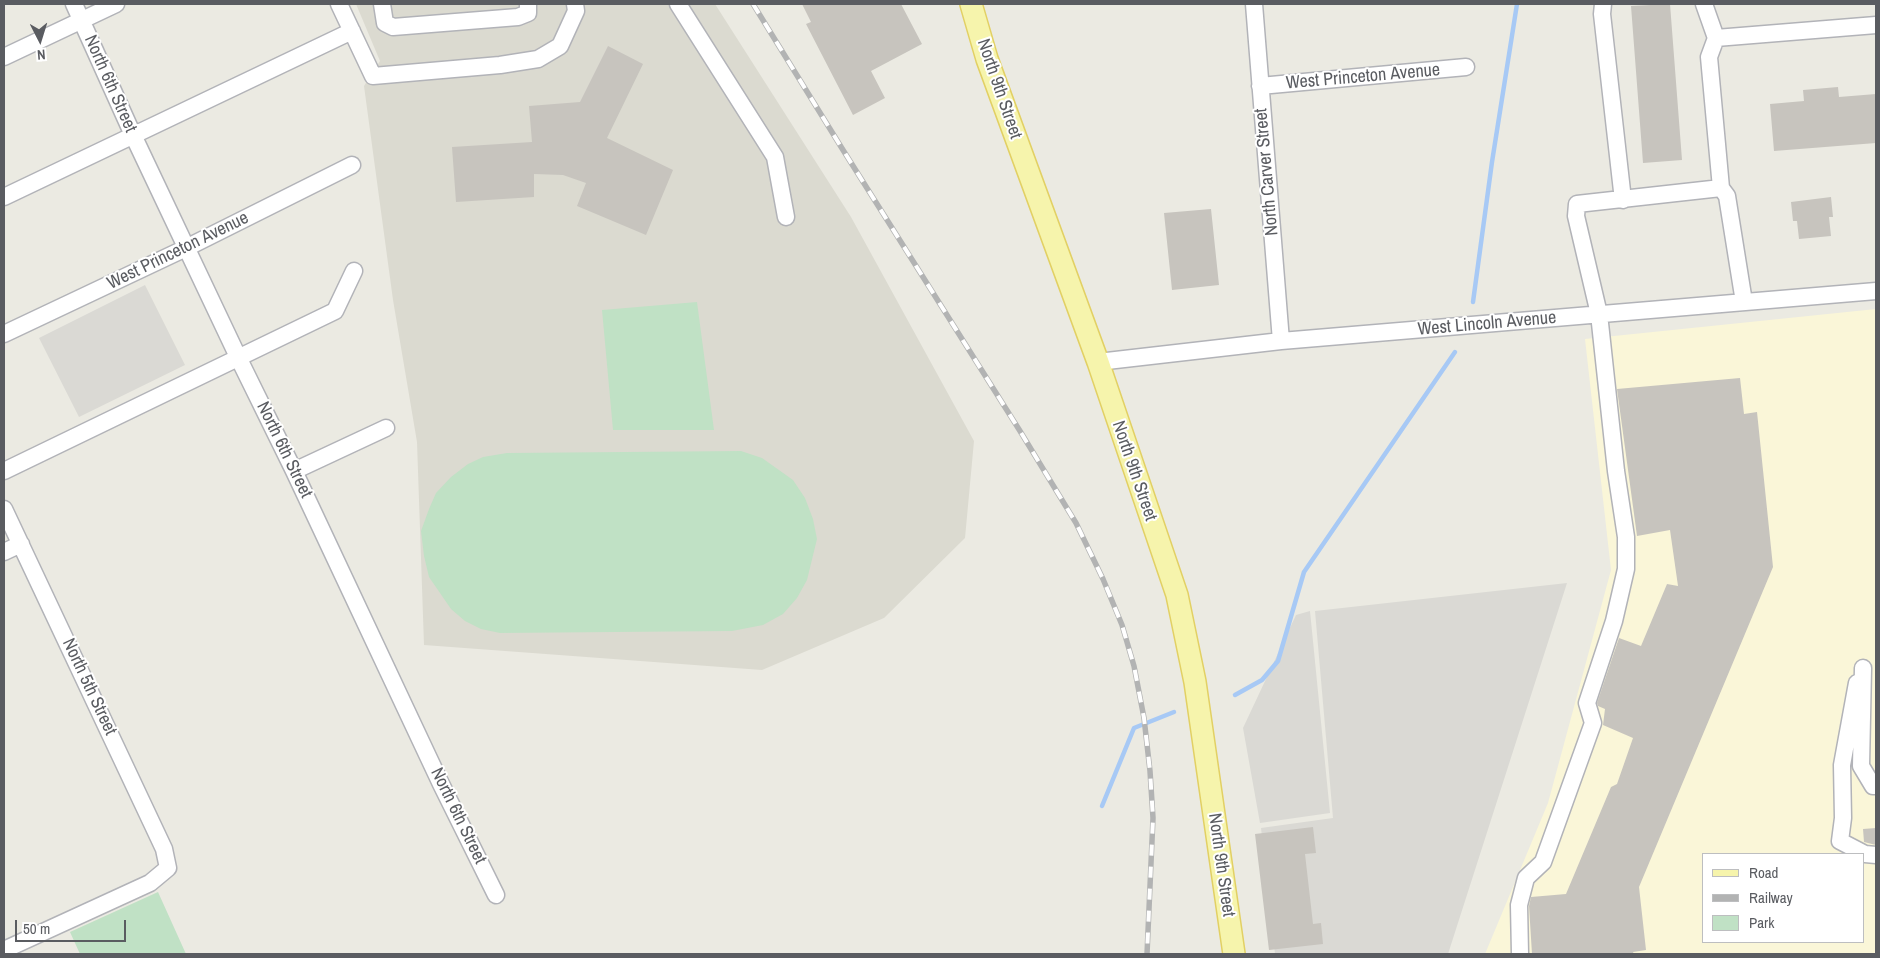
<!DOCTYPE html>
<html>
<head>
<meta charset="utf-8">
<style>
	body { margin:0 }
	#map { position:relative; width:1880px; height:958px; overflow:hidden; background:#ebeae2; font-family:"Archivo Narrow",sans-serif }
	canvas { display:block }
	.frame { position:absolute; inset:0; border:5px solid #5a5c61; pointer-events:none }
	.legend { position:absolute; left:1702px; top:853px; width:162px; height:90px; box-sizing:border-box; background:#fff; border:1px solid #bdbec0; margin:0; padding:6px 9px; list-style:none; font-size:15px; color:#5a5c61 }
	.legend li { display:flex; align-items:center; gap:10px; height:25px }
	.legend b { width:25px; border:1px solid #bdbec0 }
	.north { position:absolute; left:15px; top:15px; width:50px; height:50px; -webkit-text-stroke:4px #fff; paint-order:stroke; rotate:175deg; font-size:14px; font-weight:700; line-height:20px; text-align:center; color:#5a5c61 }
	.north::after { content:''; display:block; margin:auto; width:18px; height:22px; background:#5a5c61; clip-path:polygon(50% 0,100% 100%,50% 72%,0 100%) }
	.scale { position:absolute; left:15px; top:920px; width:111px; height:22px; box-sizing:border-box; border:2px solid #5a5c61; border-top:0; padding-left:6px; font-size:15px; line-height:18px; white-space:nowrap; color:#5a5c61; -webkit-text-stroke:4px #fff; paint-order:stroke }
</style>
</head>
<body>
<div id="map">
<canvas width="1880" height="958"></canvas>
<div class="frame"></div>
<ul class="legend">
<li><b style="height:6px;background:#f6f4ac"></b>Road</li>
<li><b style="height:6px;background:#b2b3b3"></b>Railway</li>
<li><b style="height:14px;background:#c0e1c5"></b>Park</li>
</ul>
<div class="north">N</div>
<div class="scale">50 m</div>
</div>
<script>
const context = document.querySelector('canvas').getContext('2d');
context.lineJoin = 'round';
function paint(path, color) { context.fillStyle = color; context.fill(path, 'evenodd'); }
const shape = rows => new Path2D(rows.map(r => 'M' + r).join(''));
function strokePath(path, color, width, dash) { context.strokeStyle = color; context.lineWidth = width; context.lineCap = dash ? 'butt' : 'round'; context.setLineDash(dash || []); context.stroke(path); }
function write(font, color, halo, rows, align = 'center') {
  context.font = font + ' "Archivo Narrow",sans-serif'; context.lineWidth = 4; context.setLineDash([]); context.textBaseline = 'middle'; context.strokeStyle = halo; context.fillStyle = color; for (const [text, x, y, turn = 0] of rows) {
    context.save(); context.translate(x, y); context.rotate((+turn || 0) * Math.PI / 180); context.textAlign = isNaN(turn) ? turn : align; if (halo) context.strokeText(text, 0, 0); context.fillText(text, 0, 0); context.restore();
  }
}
const commercial = shape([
	[1876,309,1876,954,1485,954,1548,803,1611,570,1585,339],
	[1704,854,1864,854,1864,942,1704,942]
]);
const industrial = shape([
	[145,285,185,365,79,417,39,338],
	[1567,583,1448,954,1275,954,1261,828,1333,818,1315,611],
	[1310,611,1330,813,1260,823,1243,728,1296,615]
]);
const education = shape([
	[356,4,715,4,851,217,974,441,965,538,884,618,762,670,424,645,417,442,393,300,364,86,380,61]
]);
const green = shape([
	[697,302,714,430,613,430,602,310],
	[741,451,762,458,793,480,805,498,813,519,817,539,807,580,797,598,783,614,763,625,732,631,500,633,481,629,465,621,451,609,429,577,424,556,421,531,429,509,436,493,451,477,468,464,483,457,507,453],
	[158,892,186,954,80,954,70,932]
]);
const stream = shape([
	[1473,302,1492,162,1517,4],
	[1235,695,1262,680,1278,661,1304,572,1455,352],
	[1102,806,1134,728,1174,712]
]);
const building = shape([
	[802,4,901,4,922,44,871,71,885,98,853,115,806,24,811,22],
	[1670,4,1682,160,1643,163,1631,6],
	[608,46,643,64,607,138,673,170,646,235,577,206,586,183,563,175,534,174,534,197,456,202,452,147,532,142,529,106,580,102],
	[1838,87,1839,97,1876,94,1876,143,1774,151,1770,104,1804,101,1803,90],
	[1831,197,1833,217,1829,217,1831,236,1799,239,1797,221,1793,221,1791,202],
	[1211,209,1219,285,1172,290,1164,213],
	[1740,378,1744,414,1757,412,1773,567,1639,887,1646,950,1633,952,1634,954,1532,954,1529,906,1531,897,1566,894,1611,787,1617,784,1633,738,1603,725,1605,709,1598,706,1597,703,1619,638,1641,646,1667,584,1678,586,1670,530,1637,536,1617,389],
	[1313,827,1316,853,1305,854,1313,924,1321,923,1323,944,1269,950,1255,834],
	[1876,828,1876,845,1864,842,1863,829]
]);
const minor = shape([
	[74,4,133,135,239,359,294,471,441,784,496,895],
	[339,4,373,76,500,65,538,59,560,46,576,11,575,4],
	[382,4,385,23,393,27,518,17,528,13,528,4],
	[678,4,775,157,786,217],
	[1254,4,1281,341],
	[1603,4,1602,14,1623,200],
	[1704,4,1716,38,1709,57,1721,188,1727,196,1744,302],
	[1716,38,1876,25],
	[4,57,116,4],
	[1260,86,1466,67],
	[4,197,352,31],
	[4,334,186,248,352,165],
	[1098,362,1281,341,1876,291],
	[4,471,335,311,354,271],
	[294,471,386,428],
	[4,509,164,849,168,868,150,883,4,950],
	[4,552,21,544],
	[1863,668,1861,766,1873,786,1876,786],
	[1857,683,1842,765,1843,818,1840,841,1865,854,1876,855],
	[1520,954,1519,905,1526,878,1543,862,1593,723,1587,703,1614,621,1626,569,1626,537,1616,471,1599,314,1576,216,1577,204,1721,188]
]);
const major = shape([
	[971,4,987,59,1098,362,1177,595,1195,682,1234,954]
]);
const rail = shape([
	[753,4,843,150,1020,431,1076,523,1103,579,1122,625,1134,666,1144,718,1150,771,1153,818,1147,954]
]);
const streetNames = [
	["West Princeton Avenue",1363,77,-5],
	["North 6th Street",110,84,66],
	["North 9th Street",999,89,71],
	["North Carver Street",1267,172,-95],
	["West Princeton Avenue",178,251,-26],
	["West Lincoln Avenue",1487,324,-5],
	["North 6th Street",284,450,64],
	["North 9th Street",1134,471,71],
	["North 5th Street",89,687,65],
	["North 6th Street",458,816,64],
	["North 9th Street",1221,865,82]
];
paint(commercial, '#faf6d8');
paint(industrial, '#dad9d4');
paint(education, '#dbdad0');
paint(green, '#c0e1c5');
strokePath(stream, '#a7c9f5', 4.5);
paint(building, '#c7c4be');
strokePath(minor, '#b2b3b8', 19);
strokePath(major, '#e2d064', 24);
strokePath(minor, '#fff', 16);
strokePath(major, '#f6f4ac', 21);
strokePath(rail, '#b2b3b3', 5.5);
strokePath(rail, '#fff', 4, [11]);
write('18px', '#5a5c61', '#fff', streetNames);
</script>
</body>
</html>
